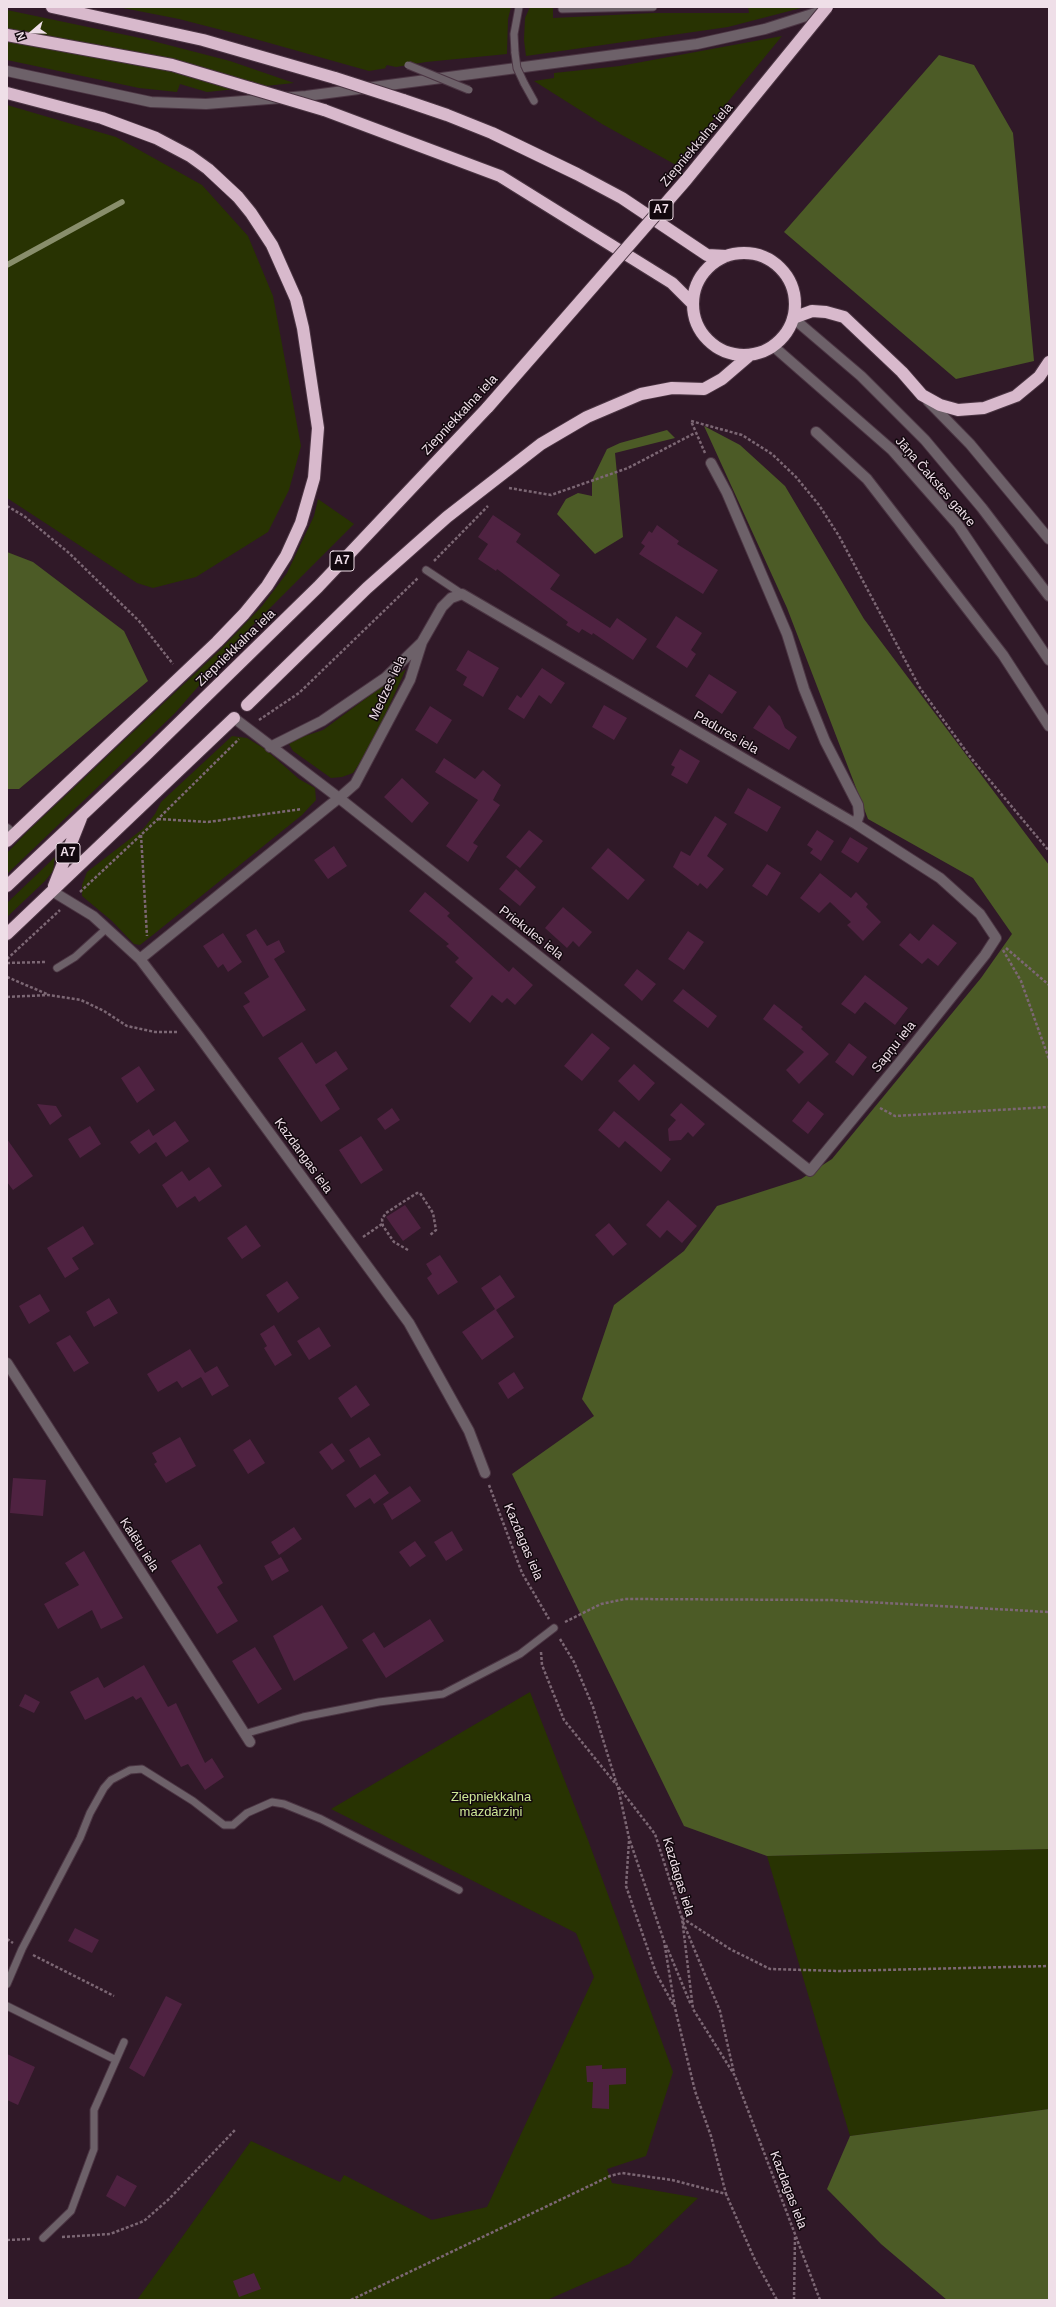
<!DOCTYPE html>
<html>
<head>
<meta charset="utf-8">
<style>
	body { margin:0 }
	#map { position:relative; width:1056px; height:2307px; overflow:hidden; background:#301928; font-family:Arial,sans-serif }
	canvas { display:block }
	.frame { position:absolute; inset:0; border:8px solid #efdfe8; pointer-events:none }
	.north { position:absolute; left:12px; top:12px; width:40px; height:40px; -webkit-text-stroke:3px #12080e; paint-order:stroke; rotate:250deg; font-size:11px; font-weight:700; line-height:16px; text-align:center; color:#efdfe8 }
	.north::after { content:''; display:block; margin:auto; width:14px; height:18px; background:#efdfe8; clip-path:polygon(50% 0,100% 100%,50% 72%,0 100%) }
</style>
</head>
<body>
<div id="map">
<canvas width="1056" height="2307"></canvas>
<div class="frame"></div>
<div class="north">N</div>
</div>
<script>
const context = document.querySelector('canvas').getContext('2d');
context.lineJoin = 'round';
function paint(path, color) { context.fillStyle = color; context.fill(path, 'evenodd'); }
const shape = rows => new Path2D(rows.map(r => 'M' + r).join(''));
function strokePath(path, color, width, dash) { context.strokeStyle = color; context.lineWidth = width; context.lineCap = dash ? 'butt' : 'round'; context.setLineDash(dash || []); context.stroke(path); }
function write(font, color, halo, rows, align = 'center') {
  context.font = font + ' Arial,sans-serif'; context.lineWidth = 3; context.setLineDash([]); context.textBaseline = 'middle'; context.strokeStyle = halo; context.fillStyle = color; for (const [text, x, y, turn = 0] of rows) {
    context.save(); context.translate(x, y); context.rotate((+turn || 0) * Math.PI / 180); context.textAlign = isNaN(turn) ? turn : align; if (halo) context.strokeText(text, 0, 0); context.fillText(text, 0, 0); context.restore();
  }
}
const green = shape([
	[118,7,511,7,508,19,507,54,426,62,396,67,387,65,385,68,387,68,369,71,241,35,179,19],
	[530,7,553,7,553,18,653,13,749,13,748,7,805,7,728,27,526,56,524,40,525,18],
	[7,10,145,39,230,61,294,83,207,92,180,84,177,92,139,88,7,60],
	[782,36,676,165,602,124,534,81,554,78,554,73,620,66],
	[7,105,116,137,202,185,248,236,273,296,301,446,289,490,268,532,196,577,153,588,137,583,7,498],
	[318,499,354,524,247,631,175,713,7,874,7,853,27,832,220,650,262,606,287,573,314,516],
	[406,669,369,750,353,773,342,777,331,778,293,751,289,744,296,739,323,730],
	[232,736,247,738,265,749,299,779,315,788,316,800,302,815,154,934,140,945,134,944,112,921,82,896,82,885,87,872,144,828,155,814,161,802],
	[55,857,53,871,45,881,7,917,7,903],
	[530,1692,588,1840,673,2072,646,2156,607,2169,612,2183,698,2198,629,2264,547,2300,137,2300,251,2141,340,2182,344,2175,432,2220,487,2207,594,1977,576,1933,331,1809],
	[1049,1849,1049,2109,850,2136,767,1856]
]);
const forest = shape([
	[939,55,974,65,1013,133,1034,361,956,379,784,232],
	[704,426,740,445,785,486,864,619,1049,865,1049,1849,767,1856,684,1826,512,1474,594,1416,582,1399,614,1305,684,1251,717,1206,801,1179,832,1159,981,978,1012,934,973,878,868,819,787,608],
	[667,430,675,438,615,453,623,537,595,554,557,514,566,499,578,493,592,496,592,480,607,449,620,443],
	[7,552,33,562,124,631,148,681,19,789,7,789],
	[1049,2109,1049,2300,947,2300,881,2244,827,2189,850,2136]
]);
const stream = shape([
	[7,265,122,202]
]);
const building = shape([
	[493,515,521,534,516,542,560,575,550,589,610,628,617,618,647,639,633,660,593,633,592,635,582,629,579,633,566,625,568,622,497,569,496,571,478,559,488,544,478,537],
	[657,525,679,541,677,544,718,570,703,594,639,554,645,546,641,543,649,531,652,533],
	[676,616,702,633,691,650,696,654,687,668,656,647],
	[468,650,499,668,483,697,463,685,467,677,456,670],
	[542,668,565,683,551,704,539,695,524,719,508,709,517,695,521,698],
	[709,674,737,692,722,714,695,696],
	[604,705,627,718,614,740,592,727],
	[769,705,780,716,785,728,797,737,789,750,753,728],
	[430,706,452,720,437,744,415,730],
	[680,749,700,761,687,784,671,775,675,767,671,765],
	[444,758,475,779,483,770,501,785,493,800,500,805,473,843,478,846,468,862,446,846,478,800,435,772],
	[402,778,429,803,412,823,384,797],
	[748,788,781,807,767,832,734,813],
	[715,816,727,824,707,856,724,869,707,889,700,883,698,886,673,867,681,851,690,856],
	[529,830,543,841,520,868,506,857],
	[817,830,834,841,821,861,810,853,813,849,807,845],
	[850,837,868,848,858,863,841,852],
	[334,846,347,866,328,879,314,860],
	[608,848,645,880,628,900,591,868],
	[767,864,781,873,767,896,752,886],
	[516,869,536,887,520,906,499,889],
	[820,873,851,898,856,892,868,904,866,907,881,922,863,941,847,925,851,922,830,902,819,913,800,898],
	[425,892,450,913,447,916,509,972,513,967,533,985,515,1005,507,998,502,1003,492,995,470,1023,450,1006,473,978,455,962,459,958,446,946,449,944,409,911],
	[563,907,592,932,579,947,573,941,567,948,545,928],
	[933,924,957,943,938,966,928,958,922,964,899,945,910,933,919,941],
	[256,929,267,946,279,940,285,952,274,959,306,1010,263,1037,243,1006,250,1002,244,993,269,977,246,935],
	[688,931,704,942,684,970,668,959],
	[223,933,242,962,228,972,223,964,218,968,203,946],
	[637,969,656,984,642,1001,624,985],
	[865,975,908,1008,895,1025,865,1002,855,1014,841,1004],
	[683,989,717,1016,708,1028,673,1001],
	[774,1004,803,1027,801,1029,829,1054,799,1084,786,1070,804,1052,763,1019],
	[592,1033,610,1048,582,1081,564,1066],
	[302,1042,316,1064,336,1051,348,1069,325,1085,340,1109,321,1122,278,1058],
	[849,1043,867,1057,853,1076,835,1062],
	[634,1064,655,1083,639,1101,618,1081],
	[139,1066,155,1090,137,1103,121,1078],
	[808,1101,824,1114,808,1134,792,1121],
	[681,1103,705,1124,693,1137,688,1132,681,1140,669,1141,668,1129,676,1120,670,1115],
	[37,1104,56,1106,62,1116,50,1125],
	[392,1108,400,1120,385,1130,377,1119],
	[614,1111,671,1159,661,1172,625,1141,619,1148,598,1130],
	[175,1121,189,1141,166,1157,156,1142,139,1154,130,1142,149,1129,153,1136],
	[90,1126,101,1144,80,1158,68,1139],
	[361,1136,383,1170,361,1184,339,1150],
	[7,1139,33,1176,13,1190,7,1182],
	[209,1167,222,1186,199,1202,195,1196,177,1208,162,1185,182,1171,189,1181],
	[668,1200,697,1226,682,1243,667,1230,660,1238,646,1225],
	[405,1205,421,1228,403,1241,386,1217],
	[609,1223,627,1244,613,1256,595,1235],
	[246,1225,261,1246,242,1259,227,1238],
	[83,1226,94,1244,72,1258,79,1269,65,1278,47,1248],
	[440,1255,458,1282,438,1295,427,1278,432,1274,426,1264],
	[500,1275,515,1297,496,1310,514,1337,482,1360,462,1332,495,1309,481,1288],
	[287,1281,299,1298,278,1313,266,1295],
	[40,1294,50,1311,29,1324,19,1306],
	[109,1298,118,1313,94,1327,86,1312],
	[274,1325,292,1355,275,1366,264,1348,267,1346,260,1334],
	[319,1327,331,1346,309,1360,297,1341],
	[70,1335,89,1363,74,1372,56,1343],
	[190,1349,205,1373,217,1366,229,1386,212,1396,201,1377,182,1388,177,1381,158,1392,147,1374],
	[514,1372,524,1388,508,1399,498,1383],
	[356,1385,370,1405,351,1418,338,1398],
	[180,1437,196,1466,166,1483,154,1464,157,1462,152,1453],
	[369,1437,381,1455,360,1468,349,1450],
	[250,1439,265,1463,248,1474,233,1450],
	[332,1443,345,1461,332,1470,319,1452],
	[375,1474,389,1493,374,1504,370,1498,355,1508,346,1495],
	[13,1478,46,1480,43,1516,10,1513],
	[410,1486,421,1501,392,1520,383,1504],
	[294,1527,302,1539,279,1555,271,1542],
	[452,1531,463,1550,446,1561,434,1542],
	[415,1541,426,1556,410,1567,399,1552],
	[200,1544,223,1583,217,1587,238,1621,217,1634,171,1561],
	[84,1551,123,1618,101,1629,92,1610,58,1629,44,1604,79,1585,65,1563],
	[281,1557,289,1571,272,1581,264,1566],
	[322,1605,348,1648,294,1681,273,1636],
	[430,1619,444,1641,386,1678,362,1640,374,1632,384,1648],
	[255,1647,282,1689,258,1704,232,1661],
	[144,1665,168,1707,176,1703,205,1763,212,1758,224,1777,205,1790,188,1764,181,1767,141,1697,136,1700,133,1696,85,1720,70,1692,98,1677,104,1688],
	[25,1694,40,1702,34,1713,19,1706],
	[75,1928,99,1940,92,1953,68,1941],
	[166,1996,182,2004,144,2077,129,2068],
	[7,2054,35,2067,18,2105,7,2100],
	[602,2065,602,2069,626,2068,626,2084,609,2085,609,2109,592,2108,593,2082,587,2082,586,2066],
	[117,2175,137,2186,125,2207,106,2196],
	[254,2273,261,2289,239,2297,233,2281]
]);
const path = shape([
	[705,453,691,421,742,435,772,454,796,477,819,505,839,536,920,688,971,758,1049,851],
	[509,488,551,495,628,468,695,433],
	[7,506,24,516,69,553,139,621,173,664],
	[434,561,488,506],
	[259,720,299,693,418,578],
	[158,819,208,822,302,809],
	[141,835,147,936],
	[80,892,158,819,239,739],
	[1006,948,1049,985],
	[1003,950,1021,981,1049,1059],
	[7,959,60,910],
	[7,963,46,962],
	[7,977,47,994],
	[7,997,48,995,81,1000,104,1011,127,1026,155,1032,178,1032],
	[880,1108,895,1116,1049,1107],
	[363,1237,382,1224],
	[408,1250,394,1242,383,1226,382,1219,386,1213,417,1193,420,1193,433,1213,436,1230,429,1236],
	[489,1485,522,1573,549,1619],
	[565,1622,601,1604,625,1599,831,1600,1049,1612],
	[560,1639,574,1662,593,1707,617,1785,655,1834,682,1918,693,2009,735,2076,820,2300],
	[541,1652,542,1665,564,1720,615,1783],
	[618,1787,629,1838,664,1941,675,2008,695,2091,711,2136,726,2194],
	[629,1841,626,1886,656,1973,674,2006],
	[682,1918,730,1949,770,1969,840,1971,1049,1966],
	[683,1922,720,2011,734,2073],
	[7,1939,13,1943],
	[666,1945,691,2005],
	[33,1955,114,1996],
	[62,2237,110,2234,144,2221,169,2199,235,2130],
	[7,2240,31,2239],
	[351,2300,610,2176,622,2173,672,2180,726,2194,755,2260,777,2300],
	[794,2300,795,2237]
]);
const lane = shape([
	[562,9,653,7],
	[515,53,514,34,519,7],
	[524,83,534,101],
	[426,570,462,594],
	[57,968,75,957,107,928],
	[244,1734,303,1717,379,1702,443,1694,520,1654,554,1628],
	[7,1984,22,1949,80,1838,90,1813,104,1788,111,1780,130,1770,142,1769,193,1801,224,1825,233,1825,247,1813,272,1802,284,1804,321,1819,459,1890],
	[7,2006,116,2060],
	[43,2238,71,2211,94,2149,94,2110,124,2042]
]);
const street = shape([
	[7,71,151,102,206,104,306,96,697,44,765,29,825,10],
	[793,318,861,376,925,440,982,508,1049,596],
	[773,346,892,450,958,525,1049,660],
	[928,401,970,444,1049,539],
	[816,432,867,479,1003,655,1049,726],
	[711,463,727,493,787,634,804,689,825,741,858,805,859,815,856,824],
	[270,747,322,721,385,678,421,643],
	[7,829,13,834],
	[52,891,93,916,140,959,198,1035,409,1323,469,1431,485,1473],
	[140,959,330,805,339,798,355,784,410,680,422,642,442,607,451,598,462,594,856,824,940,878,980,914,996,938,985,955,899,1063,810,1171,339,798,234,718],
	[7,1363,250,1742]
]);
const highway = shape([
	[52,7,203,40,335,78],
	[7,35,172,65,250,88],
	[7,93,102,118,156,138,190,156,208,169,238,197,251,213,272,245,296,299,303,328,318,428,314,478,301,523,286,556,267,586,244,614,217,642,7,841],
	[403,100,447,115,492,133,577,174,622,198,707,255,726,256],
	[324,110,500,176,672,283,693,304],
	'693 304a51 51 0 1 1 102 0a51 51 0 1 1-102 0Z',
	[793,318,812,311,826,312,844,317,902,372,922,395,940,405,958,410,984,408,1016,396,1039,377,1049,362],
	[247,705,367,588,447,517,541,444,587,417,641,394,672,388,704,389,722,379,750,355],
	[7,886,145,756,318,587,488,407],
	[54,886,81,818],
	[7,934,234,718]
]);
const laneBridge = shape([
	[515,53,517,68,524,83],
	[408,65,469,90]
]);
const highwayBridge = shape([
	[335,78,403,100],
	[250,88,324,110],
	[488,407,686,180,827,7]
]);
const shields = [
	[661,210,24],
	[342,561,24],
	[68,853,24]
];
const shieldNames = [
	["A7",661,210],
	["A7",342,561],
	["A7",68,853]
];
const streetNames = [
	["Ziepniekkalna iela",697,145,-50],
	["Ziepniekkalna iela",460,415,-47],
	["Jāņa Čakstes gatve",935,482,49],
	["Ziepniekkalna iela",236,648,-44],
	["Medzes iela",388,688,-65],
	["Padures iela",726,733,30],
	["Priekules iela",531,933,38],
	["Sapņu iela",894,1047,-51],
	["Kazdangas iela",303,1156,54],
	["Kazdagas iela",523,1542,67],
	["Kalētu iela",139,1545,57],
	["Kazdagas iela",678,1877,73],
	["Kazdagas iela",788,2190,69]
];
const parkNames = [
	["Ziepniekkalna",491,1797],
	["mazdārziņi",491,1812]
];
paint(green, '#283302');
paint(forest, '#4c5b26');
strokePath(stream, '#888e6b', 5.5);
paint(building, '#4f2241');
strokePath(lane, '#4b3543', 9);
strokePath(street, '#4b3543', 12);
strokePath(highway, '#4b3543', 14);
strokePath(path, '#7c6774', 2.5, [3, 2]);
strokePath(lane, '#6d6169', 7);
strokePath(street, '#6d6169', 10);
strokePath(highway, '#d8b9cc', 12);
strokePath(laneBridge, '#4b3543', 9, []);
strokePath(highwayBridge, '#4b3543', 14, []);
strokePath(laneBridge, '#6d6169', 7);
strokePath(highwayBridge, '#d8b9cc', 12);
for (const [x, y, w] of shields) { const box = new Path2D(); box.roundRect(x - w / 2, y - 10, w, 20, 3); context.fillStyle = '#12080e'; context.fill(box); strokePath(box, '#efdfe8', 1); }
write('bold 12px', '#efdfe8', null, shieldNames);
write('13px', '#efdfe8', '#12080e', streetNames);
write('13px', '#cee896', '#12080e', parkNames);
</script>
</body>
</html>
